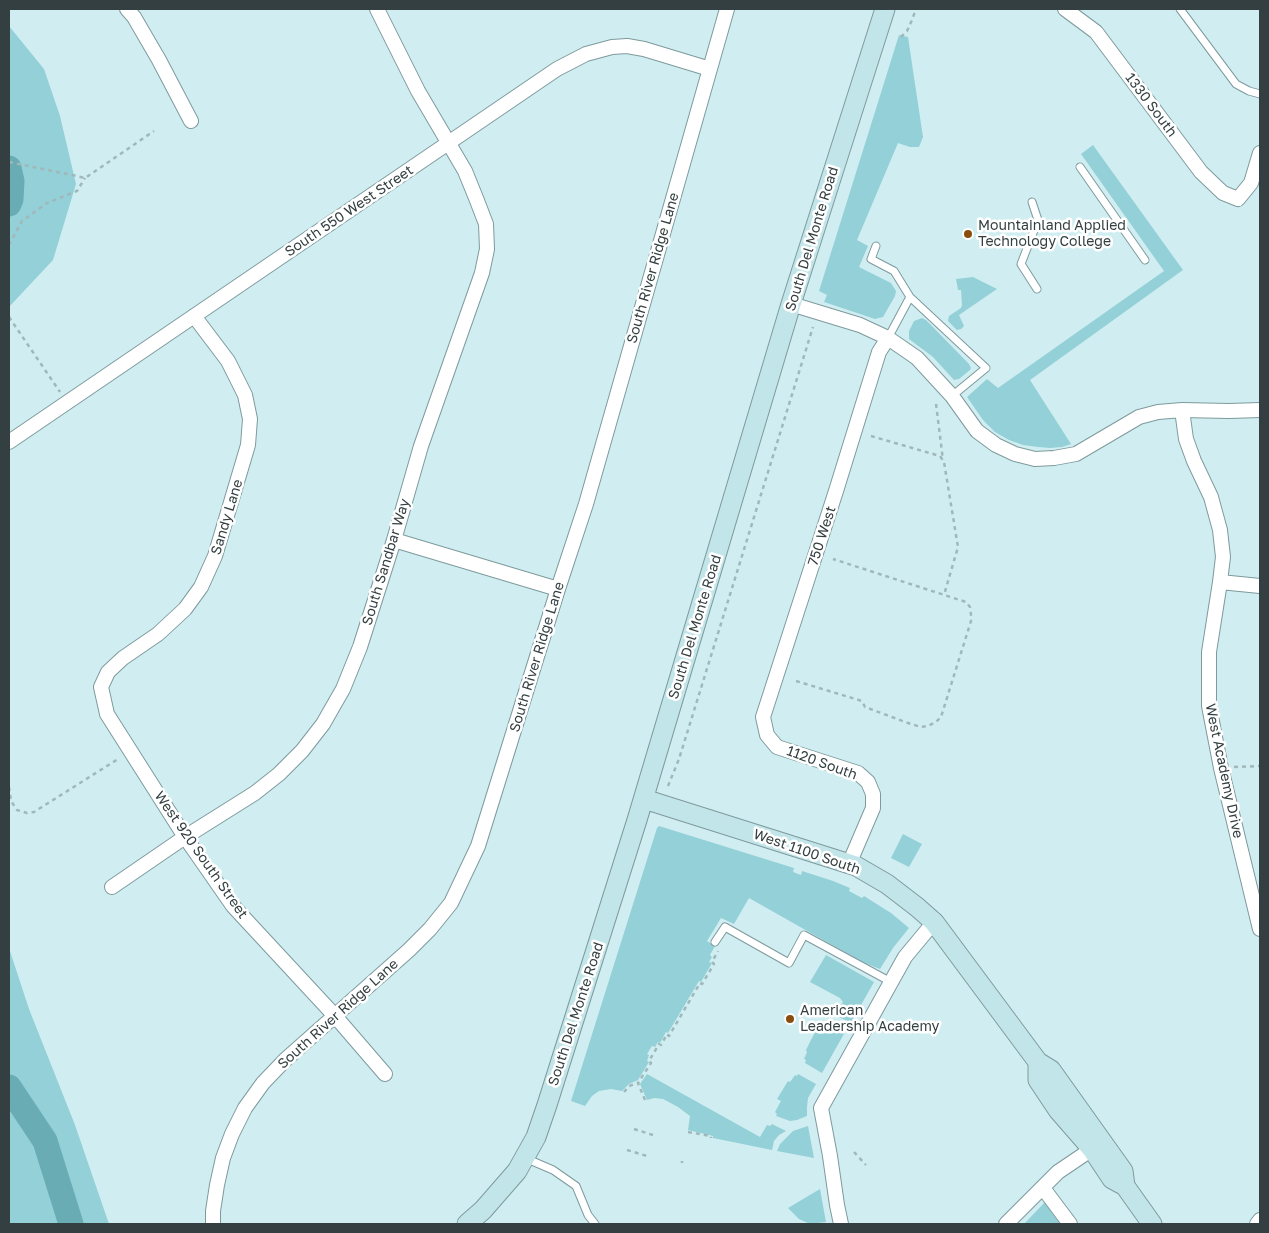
<!DOCTYPE html>
<html>
<head>
<meta charset="utf-8">
<style>
	body { margin:0 }
	#map { position:relative; width:1269px; height:1233px; overflow:hidden; background:#d0eef1; font-family:"Golos Text",sans-serif }
	canvas { display:block }
	.frame { position:absolute; inset:0; border:10px solid #333f40; pointer-events:none }
</style>
</head>
<body>
<div id="map">
<canvas width="1269" height="1233"></canvas>
<div class="frame"></div>
</div>
<script>
const context = document.querySelector('canvas').getContext('2d');
context.lineJoin = 'round';
function paint(path, color) { context.fillStyle = color; context.fill(path, 'evenodd'); }
const shape = rows => new Path2D(rows.map(r => 'M' + r).join(''));
function strokePath(path, color, width, dash) { context.strokeStyle = color; context.lineWidth = width; context.lineCap = dash ? 'butt' : 'round'; context.setLineDash(dash || []); context.stroke(path); }
function write(font, color, halo, rows, align = 'center') {
  context.font = font + ' "Golos Text",sans-serif'; context.lineWidth = 5; context.setLineDash([]); context.textBaseline = 'middle'; context.strokeStyle = halo; context.fillStyle = color; for (const [text, x, y, turn = 0] of rows) {
    context.save(); context.translate(x, y); context.rotate((+turn || 0) * Math.PI / 180); context.textAlign = isNaN(turn) ? turn : align; if (halo) context.strokeText(text, 0, 0); context.fillText(text, 0, 0); context.restore();
  }
}
const green = shape([
	[9,26,44,69,60,116,76,184,53,260,9,307],
	[899,35,908,37,923,137,919,147,910,147,898,143,857,240,868,246,859,267,891,283,896,291,895,296,883,317,875,319,824,302,827,295,819,291],
	[1093,145,1183,270,1030,380,1071,444,1062,447,1050,448,1038,447,1023,445,1009,440,995,432,983,420,967,397,987,379,998,388,1164,271,1081,154],
	[973,277,997,289,959,315,964,326,961,329,957,330,948,321,949,316,961,308,962,305,961,290,958,290,956,279],
	[922,318,926,320,969,364,971,368,970,370,959,379,954,380,933,357,909,339,909,331,914,321],
	[659,826,794,868,793,872,801,875,802,871,833,881,850,888,849,891,862,898,864,896,891,913,909,928,893,948,880,969,862,962,749,898,734,924,721,918,707,941,715,946,710,955,712,957,709,962,712,963,701,982,699,981,668,1033,666,1032,660,1043,658,1042,655,1047,652,1046,647,1054,649,1055,647,1061,649,1062,638,1080,629,1084,622,1091,611,1089,599,1091,592,1096,585,1106,571,1101,657,828],
	[903,834,922,844,909,867,891,858],
	[9,948,29,1009,75,1125,109,1224,9,1224],
	[826,955,874,982,851,1023,839,1017,840,1014,838,1010,843,1002,840,998,810,982],
	[830,1022,845,1032,822,1073,805,1063,806,1060,804,1059,807,1052,806,1050,815,1032,820,1034,826,1023,828,1024],
	[647,1074,760,1137,767,1125,770,1126,772,1124,786,1131,779,1135,774,1141,772,1150,713,1138,713,1136,688,1130,690,1116,678,1107,663,1099,654,1098,647,1100,640,1084],
	[798,1074,816,1084,808,1098,807,1107,807,1116,797,1120,790,1121,776,1116,777,1114,775,1112,781,1101,777,1099,788,1081,790,1082,795,1075,797,1076],
	[808,1126,814,1158,777,1151,780,1144,793,1131],
	[820,1189,826,1222,810,1224,799,1219,788,1208],
	[1045,1202,1060,1224,1024,1224]
]);
const river = shape([
	[9,168,12,181,11,199,9,204],
	[9,1087,45,1141,71,1224]
]);
const path = shape([
	[901,37,907,31,912,20,916,9],
	[9,162,72,175,85,178,154,131],
	[9,245,22,221,47,203,77,191,85,178],
	[9,317,60,392],
	[936,404,943,460],
	[871,436,940,456,944,462,958,547,944,595],
	[796,681,862,701,865,707,908,723,921,727,928,726,936,722,941,717,971,621,971,615,970,607,966,602,833,559],
	[1234,767,1260,766],
	[668,786,679,759,813,327],
	[9,787,11,801,17,810,27,813,34,812,118,759],
	[624,1092,629,1086,638,1083],
	[645,1100,638,1083,651,1063,649,1061,659,1044,661,1045,667,1034,669,1036,700,983,702,984,714,964,712,962,718,951],
	[634,1129,653,1135],
	[688,1132,711,1136,711,1138],
	[627,1150,647,1156],
	[854,1152,866,1165],
	[682,1161,682,1163]
]);
const lane = shape([
	[1180,9,1236,84,1249,91,1260,94],
	[1080,167,1145,260],
	[1032,202,1038,220,1021,264,1037,289],
	[876,246,871,259,894,271,910,297,986,368,952,396],
	[888,338,910,297],
	[715,942,725,927,789,963,804,935,891,982],
	[525,1158,553,1170,576,1186,588,1215,595,1224]
]);
const street = shape([
	[127,9,134,17,159,60,191,121],
	[1065,9,1096,32,1201,172,1223,193,1238,199,1251,183,1260,153],
	[791,304,860,325,888,338,917,358,952,396,977,431,996,445,1015,454,1035,459,1054,458,1076,454,1139,417,1158,412,1182,410,1229,411,1260,410],
	[194,316,228,361,245,395,250,419,248,445,215,556,201,587,185,609,158,634,123,658,108,672,101,687,107,714,185,837,233,906,335,1016,385,1074],
	[1182,410,1186,439,1194,461,1211,497,1220,530,1223,557,1220,582,1209,652,1209,706,1221,768,1260,929],
	[9,442,557,69,586,54,612,47,627,46,644,49,710,69],
	[394,540,558,589],
	[1220,582,1260,586],
	[849,864,873,808,873,794,868,782,858,773,777,747,767,735,763,717,836,491,879,352,888,338],
	[112,887,185,837,255,793,279,774,302,751,323,724,343,689,360,647,394,540,421,446,482,273,487,249,486,224,476,198,465,171,418,91,377,9],
	[1043,1188,1070,1224],
	[213,1224,213,1211,217,1185,223,1158,232,1134,245,1108,263,1083,285,1060,409,950,430,929,451,903,478,846,558,589,586,504,727,9],
	[841,1224,837,1205,830,1156,821,1108,905,957,934,922],
	[1006,1224,1058,1172,1092,1149],
	[1257,1224,1260,1220]
]);
const secondary = shape([
	[644,799,856,866,887,884,917,907,934,922,1038,1062,1051,1070,1123,1171,1125,1186],
	[1038,1062,1038,1080,1058,1110,1092,1149,1112,1179,1125,1186,1152,1224],
	[467,1224,483,1210,517,1171,536,1137,547,1105,637,820,791,304,885,9]
]);
const markers = [
	[968,234,5,"#8a4d0d"],
	[790,1019,5,"#8a4d0d"]
];
const streetNames = [
	["1330 South",1151,105,53],
	["South 550 West Street",349,211,-34],
	["South Del Monte Road",812,239,-73],
	["South River Ridge Lane",653,268,-74],
	["Sandy Lane",227,517,-73],
	["750 West",822,536,-72],
	["South Sandbar Way",386,562,-73],
	["South Del Monte Road",695,627,-73],
	["South River Ridge Lane",537,657,-73],
	["1120 South",822,763,20],
	["West Academy Drive",1224,771,78],
	["West 1100 South",807,852,19],
	["West 920 South Street",201,855,55],
	["South River Ridge Lane",338,1014,-42],
	["South Del Monte Road",576,1014,-72]
];
const poiNames = [
	["Mountainland Applied",978,226],
	["Technology College",978,242],
	["American",800,1011],
	["Leadership Academy",800,1027]
];
paint(green, '#94d0d7');
strokePath(river, '#6aacb4', 25);
strokePath(lane, '#7e9a9d', 9);
strokePath(street, '#7e9a9d', 16);
strokePath(secondary, '#7e9a9d', 21);
strokePath(path, '#a0b8ba', 2.5, [4, 4]);
strokePath(lane, '#fff', 7);
strokePath(street, '#fff', 14);
strokePath(secondary, '#c2e5e9', 19);
for (const [x, y, r, color] of markers) { const dot = new Path2D(); dot.arc(x, y, r, 0, 2 * Math.PI); context.fillStyle = color; context.fill(dot); strokePath(dot, '#fff', 2); }
write('14px', '#333f40', '#fff', streetNames);
write('14px', '#333f40', '#fff', poiNames, 'left');
</script>
</body>
</html>
